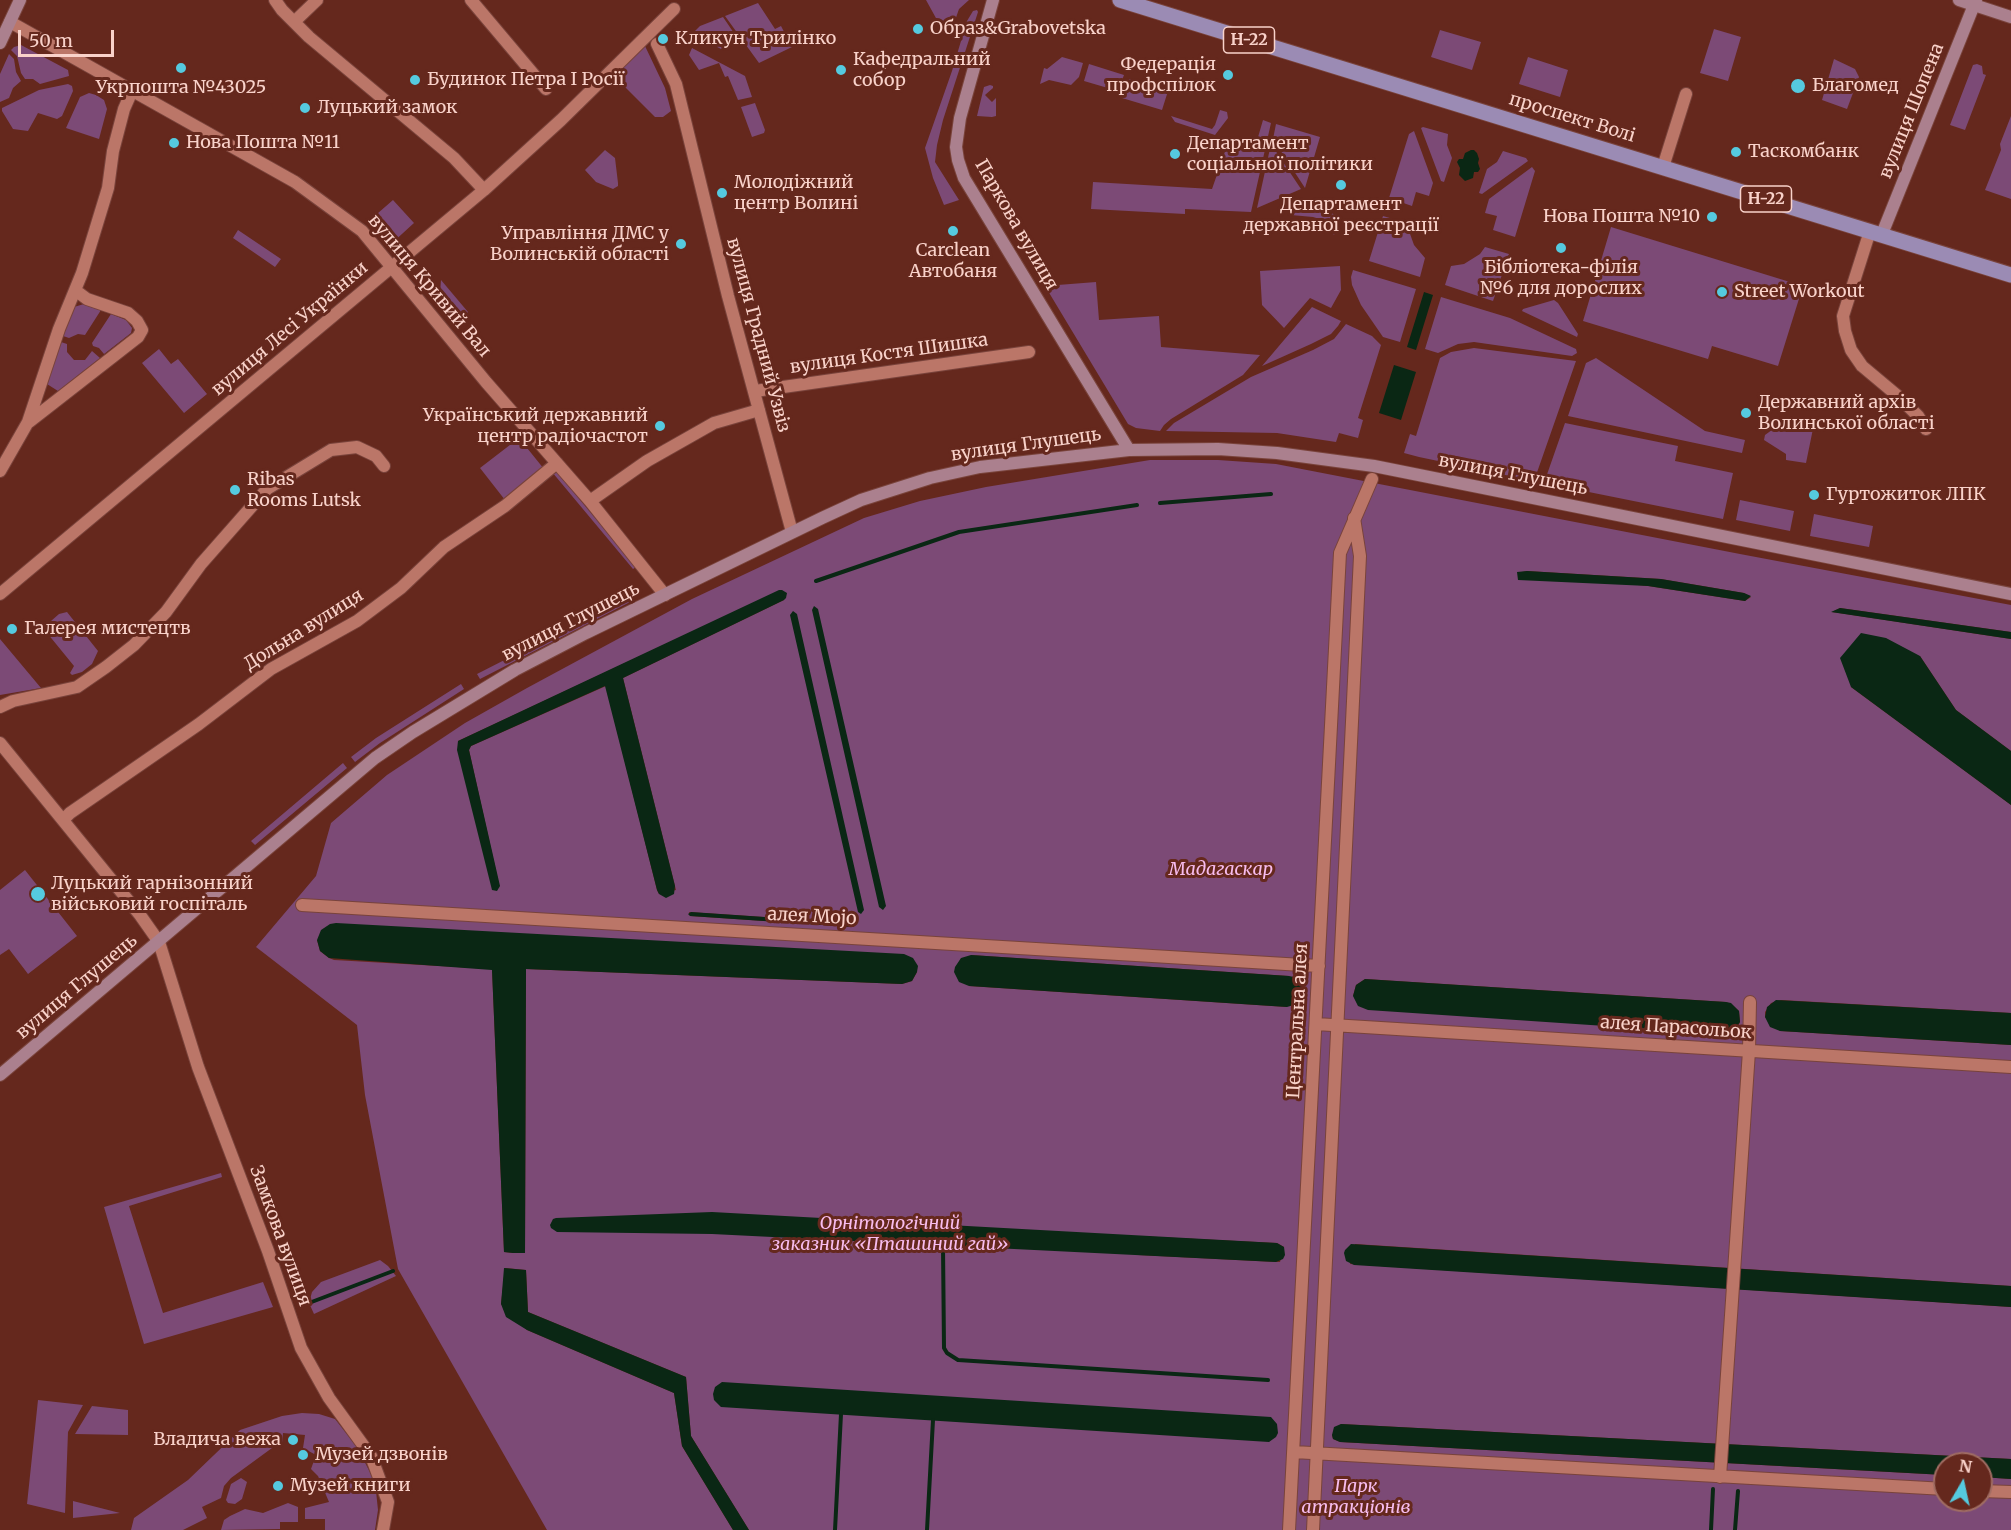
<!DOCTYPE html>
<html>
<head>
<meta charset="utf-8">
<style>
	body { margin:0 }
	#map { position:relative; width:2011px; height:1530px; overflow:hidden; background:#65281d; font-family:Merriweather,serif }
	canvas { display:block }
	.north { position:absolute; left:1933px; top:1452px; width:60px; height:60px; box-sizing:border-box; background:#65281d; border:2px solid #a06c62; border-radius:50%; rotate:9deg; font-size:16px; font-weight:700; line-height:24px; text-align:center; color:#f9d2ca }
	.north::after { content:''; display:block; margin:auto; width:21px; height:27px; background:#55cadf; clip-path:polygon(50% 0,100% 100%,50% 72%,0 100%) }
	.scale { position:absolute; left:18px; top:30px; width:96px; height:27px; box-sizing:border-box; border:3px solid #f9d2ca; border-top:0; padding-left:8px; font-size:18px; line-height:21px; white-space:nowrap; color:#f9d2ca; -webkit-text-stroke:4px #65281d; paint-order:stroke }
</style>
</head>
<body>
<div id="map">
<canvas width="2011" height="1530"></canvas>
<div class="north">N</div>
<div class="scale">50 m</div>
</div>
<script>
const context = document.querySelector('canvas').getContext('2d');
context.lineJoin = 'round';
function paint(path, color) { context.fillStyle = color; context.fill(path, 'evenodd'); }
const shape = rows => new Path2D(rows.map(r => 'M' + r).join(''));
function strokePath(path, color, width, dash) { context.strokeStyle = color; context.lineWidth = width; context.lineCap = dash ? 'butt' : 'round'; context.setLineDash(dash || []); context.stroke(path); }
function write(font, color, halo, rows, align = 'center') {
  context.font = font + ' Merriweather,serif'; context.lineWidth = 6; context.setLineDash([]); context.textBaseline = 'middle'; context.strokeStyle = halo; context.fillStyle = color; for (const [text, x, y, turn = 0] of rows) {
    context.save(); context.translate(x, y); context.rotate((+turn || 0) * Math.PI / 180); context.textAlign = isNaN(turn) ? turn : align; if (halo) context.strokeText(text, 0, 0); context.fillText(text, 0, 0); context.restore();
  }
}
const green = shape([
	[926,0,969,0,959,9,952,29,947,32,942,29],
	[758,3,775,29,781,26,792,47,759,63,725,16],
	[977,10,978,12,943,120,937,145,935,162,959,200,944,205,933,178,925,148,952,71,967,21,973,11],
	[723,17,738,39,721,49,692,34,700,26],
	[1714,29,1741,37,1728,81,1700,73],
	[1440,30,1481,42,1472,70,1431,57],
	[21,45,68,70,69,76,40,84,33,79,25,79,21,73,17,56,11,50,14,47],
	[645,46,665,88,671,111,663,117,655,117,614,76],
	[692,48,745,76,752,97,738,100,728,76,725,77,719,63,699,70,689,55],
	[9,54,14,59,16,72,21,81,13,88,9,98,0,102,0,74],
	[1062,57,1083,63,1079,77,1071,85,1049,80,1040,84,1044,68,1047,69],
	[1528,57,1568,70,1560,97,1519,84],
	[1834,59,1855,69,1859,77,1847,109,1822,100],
	[1089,64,1124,75,1118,91,1084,81],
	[1977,64,1982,66,1983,74,1986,75,1965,130,1950,125,1973,65],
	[1128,79,1168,91,1162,110,1122,98],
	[68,84,72,86,73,91,62,116,57,119,38,113,28,131,13,129,2,111,2,108,39,90],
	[990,85,993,86,993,88,985,95,992,102,996,98,996,116,992,117,977,116,984,87],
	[89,93,96,95,104,100,107,109,99,139,66,128,80,97],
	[755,103,765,130,764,133,752,137,741,107],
	[1220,110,1227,112,1228,118,1215,135,1175,122,1171,116,1212,129,1215,125],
	[2011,116,2011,199,1985,190,2001,150,2000,144],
	[1263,120,1271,123,1251,212,1185,209,1185,214,1091,209,1093,182,1212,189,1228,143,1254,151],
	[1276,124,1320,137,1305,188,1273,139],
	[1423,127,1448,134,1447,145,1452,158,1444,182,1441,181,1421,128],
	[1414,131,1433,183,1429,196,1416,192,1412,206,1389,198,1409,134],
	[1271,144,1301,189,1257,208],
	[605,150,615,158,618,183,618,186,613,189,596,182,585,170],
	[1503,151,1526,158,1528,161,1482,194,1479,193,1487,169,1497,162],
	[1532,167,1535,171,1515,237,1493,230,1497,216,1485,213,1489,199],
	[393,200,414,223,391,244,370,220],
	[1307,206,1340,216,1334,235,1329,225,1323,220,1313,217,1291,215],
	[1383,216,1410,224,1409,231,1414,245,1425,258,1420,277,1369,261],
	[1611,227,1803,286,1778,366,1712,346,1708,359,1583,321],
	[238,230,281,259,275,267,233,238],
	[1485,247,1509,254,1493,301,1445,285,1451,266,1464,264,1480,254],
	[1340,266,1341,290,1331,308,1310,298,1284,328,1262,305,1260,271],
	[1353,270,1416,289,1400,342,1383,337,1361,305,1352,285,1351,277],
	[441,280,468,312,454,325,439,307],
	[1096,282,1099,320,1159,316,1161,347,1260,355,1243,375,1171,419,1164,425,1160,431,1136,428,1128,424,1045,286],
	[1441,297,1510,318,1576,349,1577,353,1572,356,1474,342,1458,344,1438,353,1425,349],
	[1554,300,1558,303,1578,334,1577,337,1522,311,1523,309],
	[84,304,101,310,85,335,78,334,69,338,63,336,74,307],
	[1312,307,1341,321,1338,326,1331,334,1311,344,1262,366],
	[111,314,126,320,132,328,131,333,104,354,99,348,93,346,92,343],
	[1346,324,1372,336,1381,345,1358,418,1363,420,1358,438,1339,433,1336,442,1277,433,1166,431,1174,423,1251,377,1313,350,1334,339],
	[61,342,67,344,67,352,74,360,85,360,92,351,100,358,58,391,47,384],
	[1474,348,1576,361,1534,481,1419,457,1404,453,1410,434,1416,436,1440,358,1451,352],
	[159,349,171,364,178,359,207,394,184,413,142,363],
	[1596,358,1705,431,1745,440,1742,453,1568,416,1586,363],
	[1815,419,1806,463,1786,460,1786,454,1764,440,1765,435,1776,427],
	[1565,423,1678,446,1675,461,1733,473,1723,519,1544,483],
	[519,438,544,469,505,500,480,468],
	[1150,460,1218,460,1276,464,1740,554,2011,605,2011,632,1840,608,1832,612,2011,639,2011,751,1956,710,1920,656,1851,687,2011,805,2011,1013,1781,1000,1771,1003,1765,1012,1765,1017,1780,1031,2011,1045,2011,1286,1355,1244,1350,1264,2011,1307,2011,1459,1341,1424,1332,1435,1333,1439,1340,1442,1945,1475,1945,1500,1981,1500,1981,1477,2011,1479,2011,1530,749,1530,691,1436,686,1377,528,1312,526,1270,505,1268,501,1304,527,1330,674,1393,682,1446,733,1530,547,1530,398,1269,365,1095,357,1025,256,947,316,876,331,823,387,775,465,723,527,688,692,599,864,518,920,501,986,487],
	[1527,571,1661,579,1744,593,1751,597,1745,601,1648,586,1517,573],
	[782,590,784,600,623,678,676,890,659,894,657,890,606,686,471,746,469,750,500,889,458,741],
	[689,912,853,923,854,927,690,916],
	[317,940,917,972,912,981,902,984,526,969,525,1252,513,1253,504,1252,492,969,334,960,329,958,320,951],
	[971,955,1289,976,1287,1007,969,986],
	[1365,979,1726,1002,1731,1004,1739,1011,1740,1022,1738,1027,1353,996,1356,985],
	[1138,1236,1277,1243,1284,1247,1280,1262,1276,1262,1138,1255],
	[555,470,636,567,633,569,552,472],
	[1740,500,1794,511,1790,531,1736,520],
	[1814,514,1873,526,1869,547,1810,536],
	[628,597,630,602,480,679,477,674],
	[67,612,98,651,92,664,82,672,72,675,70,673,74,666,43,628,59,614],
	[0,639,41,688,0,695],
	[461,684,464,689,380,743,355,762,351,757,376,738],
	[343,763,347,768,255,845,251,841],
	[25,870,77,936,28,974,9,949,0,955,0,890],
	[221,1173,222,1177,129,1206,163,1313,263,1282,273,1307,144,1344,104,1207],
	[380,1260,388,1266,396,1276,314,1314,309,1303,312,1292,321,1282],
	[38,1400,83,1405,68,1432,65,1513,27,1504],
	[92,1406,128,1410,128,1435,75,1434],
	[302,1413,319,1414,335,1419,357,1447,375,1482,378,1510,375,1530,325,1530,325,1519,305,1519,305,1508,329,1502,318,1476,311,1469,316,1455,303,1448,305,1435,283,1433,282,1445,272,1448,231,1478,224,1486,221,1498,202,1507,207,1518,183,1530,131,1530,134,1518,188,1480,240,1430,282,1416],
	[241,1478,247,1482,242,1499,235,1504,228,1503,226,1500,231,1484],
	[73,1501,120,1513,73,1518],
	[288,1503,298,1507,298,1522,280,1522,280,1529,221,1530,224,1520,230,1516,245,1509,263,1513]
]);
const water = shape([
	[1471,150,1474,150,1477,153,1479,159,1478,163,1480,169,1478,172,1474,172,1473,178,1465,181,1459,175,1460,168,1457,162,1459,159,1463,159,1465,153],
	[1424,292,1433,295,1416,350,1407,347],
	[1394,365,1416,372,1401,420,1379,413],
	[1527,571,1661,579,1744,593,1751,596,1745,601,1648,586,1518,580,1517,572],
	[779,590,782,590,787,593,786,598,784,600,623,678,675,886,674,894,666,898,659,894,657,890,605,686,471,746,469,750,500,886,497,891,492,890,457,750,458,741],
	[814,606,818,609,886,906,883,910,879,907,812,610],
	[1840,608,2011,632,2011,639,1831,612],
	[793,611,797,614,864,910,861,914,858,912,790,615],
	[1861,633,1886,638,1920,656,1956,710,2011,751,2011,805,1851,687,1840,658],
	[691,912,853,923,855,925,852,927,690,916,688,914],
	[336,923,904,954,913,958,918,966,917,972,912,981,902,984,526,969,525,1253,513,1253,504,1252,492,970,329,958,320,951,317,940,321,930,330,924],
	[971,955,1289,976,1294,977,1302,984,1303,995,1297,1004,1287,1007,969,986,959,982,954,972,955,967,961,958],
	[1365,979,1726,1002,1731,1003,1739,1011,1740,1022,1734,1030,1724,1034,1368,1010,1358,1006,1353,996,1356,985],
	[1776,1000,2011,1013,2011,1045,1780,1031,1770,1027,1765,1017,1767,1007],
	[712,1212,1277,1243,1284,1247,1285,1255,1283,1259,1276,1262,712,1234,557,1232,551,1228,550,1225,553,1219,556,1218],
	[1351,1244,2011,1286,2011,1307,1354,1265,1346,1261,1344,1253,1345,1250],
	[504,1268,526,1270,528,1312,686,1377,691,1436,749,1530,733,1530,682,1446,674,1393,527,1330,506,1317,501,1304],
	[722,1382,1271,1417,1277,1424,1278,1433,1276,1437,1269,1442,721,1407,714,1400,713,1394,715,1387],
	[1341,1424,2011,1459,2011,1479,1981,1477,1981,1464,1945,1464,1945,1475,1340,1442,1333,1439,1332,1435,1334,1427]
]);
const stream = shape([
	[1160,503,1271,494],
	[816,581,959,532,1137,505],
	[943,1246,944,1348,947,1353,958,1360,1268,1380],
	[309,1303,393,1271],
	[835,1530,841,1414],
	[927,1530,933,1420],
	[1711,1530,1713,1489],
	[1735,1530,1738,1491]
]);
const street = shape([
	[275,0,282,10,309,37,454,158,484,190],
	[471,0,546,89],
	[10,22,295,182,362,231,486,382,590,501,665,595],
	[294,22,317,0],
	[657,44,676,84,728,296,792,532],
	[1663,167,1686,94],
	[1870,231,1843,316,1845,331,1851,350,1862,366,1899,397,1918,416,1926,429],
	[755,391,1029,352],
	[29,422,138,337,142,330,137,321,128,313,87,299,75,290],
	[0,471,28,422,59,329,82,273,108,188,113,151,124,109,132,91],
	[590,501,647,461,714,423,759,410],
	[0,594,484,190,561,120,674,9],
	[0,707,13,701,77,687,106,667,134,645,166,612,201,564,267,489,331,450,357,447,376,456,384,466],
	[0,743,140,915,159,942,198,1067,268,1251,301,1348,329,1398,371,1456,388,1502,383,1530],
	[63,820,70,813,199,724,271,669,357,621,401,588,444,547,505,506,557,463],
	[302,905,1319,966],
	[1316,1024,2011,1067],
	[1294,1452,1945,1489],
	[1720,1477,1749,1051,1750,1002],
	[1981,1491,2011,1492],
	[1289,1530,1340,553,1372,479],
	[1313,1530,1360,556,1354,518]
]);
const secondary = shape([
	[993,0,960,118,956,147,958,160,964,178,1129,450],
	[1959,0,2011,17],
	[0,43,20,0],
	[1882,234,1976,0],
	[0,1075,375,758,413,732,515,670,586,633,822,518,861,500,930,478,980,467,1129,450,1218,449,1277,453,1374,466,2011,594]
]);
const primary = shape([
	[1120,0,2011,275]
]);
const markers = [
	[918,29,6,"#55cadf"],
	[663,39,6,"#55cadf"],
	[181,68,6,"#55cadf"],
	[841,70,6,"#55cadf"],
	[1228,75,6,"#55cadf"],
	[415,80,6,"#55cadf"],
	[1798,86,8,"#55cadf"],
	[305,108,6,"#55cadf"],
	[174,143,6,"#55cadf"],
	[1736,152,6,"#55cadf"],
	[1175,154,6,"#55cadf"],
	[1341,185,6,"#55cadf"],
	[722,193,6,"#55cadf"],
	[1712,217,6,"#55cadf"],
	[953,231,6,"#55cadf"],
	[681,244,6,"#55cadf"],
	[1561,248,6,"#55cadf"],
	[1722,292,6,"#55cadf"],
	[1746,413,6,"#55cadf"],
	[660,426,6,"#55cadf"],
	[235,490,6,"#55cadf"],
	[1814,495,6,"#55cadf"],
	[12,629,6,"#55cadf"],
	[38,894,8,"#55cadf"],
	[293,1440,6,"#55cadf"],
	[303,1455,6,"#55cadf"],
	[278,1486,6,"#55cadf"]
];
const shields = [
	[1249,40,51],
	[1766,199,51]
];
const shieldNames = [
	["Н-22",1249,40],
	["Н-22",1766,199]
];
const poiNames = [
	["Образ&Grabovetska",930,29],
	["Кликун Трилінко",675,39],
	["Кафедральний",853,60],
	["собор",853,81],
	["Федерація",1216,65,"right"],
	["профспілок",1216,86,"right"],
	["Будинок Петра І Росії",427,80],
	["Благомед",1812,86],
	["Укрпошта №43025",181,88,"center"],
	["Луцький замок",317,108],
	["Нова Пошта №11",186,143],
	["Департамент",1187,144],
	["соціальної політики",1187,165],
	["Таскомбанк",1748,152],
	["Молодіжний",734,183],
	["центр Волині",734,204],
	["Департамент",1341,205,"center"],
	["державної реєстрації",1341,226,"center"],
	["Нова Пошта №10",1700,217,"right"],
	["Управління ДМС у",669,234,"right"],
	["Волинській області",669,255,"right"],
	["Carclean",953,251,"center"],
	["Автобаня",953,272,"center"],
	["Бібліотека-філія",1561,268,"center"],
	["№6 для дорослих",1561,289,"center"],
	["Street Workout",1734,292],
	["Державний архів",1758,403],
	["Волинської області",1758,424],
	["Український державний",648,416,"right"],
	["центр радіочастот",648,437,"right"],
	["Ribas",247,480],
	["Rooms Lutsk",247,501],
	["Гуртожиток ЛПК",1826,495],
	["Галерея мистецтв",24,629],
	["Луцький гарнізонний",51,884],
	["військовий госпіталь",51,905],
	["Владича вежа",281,1440,"right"],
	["Музей дзвонів",315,1455],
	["Музей книги",290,1486]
];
const streetNames = [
	["вулиця Шопена",1912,111,-68],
	["проспект Волі",1572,118,17],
	["Паркова вулиця",1016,225,60],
	["вулиця Кривий Вал",429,286,50],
	["вулиця Лесі Українки",290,329,-40],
	["вулиця Градний Узвіз",758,335,75],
	["вулиця Костя Шишка",889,354,-8],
	["вулиця Глушець",1026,445,-8],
	["вулиця Глушець",1513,475,11],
	["вулиця Глушець",571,622,-27],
	["Дольна вулиця",304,630,-32],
	["алея Mojo",812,917,3],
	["вулиця Глушець",77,987,-40],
	["Центральна алея",1298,1021,-87],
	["алея Парасольок",1676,1028,4],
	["Замкова вулиця",280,1236,70]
];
const parkNames = [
	["Мадагаскар",1221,870],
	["Орнітологічний",890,1224],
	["заказник «Пташиний гай»",890,1245],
	["Парк",1356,1487],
	["атракціонів",1356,1508]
];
paint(green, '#7c4a76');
paint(water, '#0a2714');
strokePath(stream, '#0a2714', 4);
strokePath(street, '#79433b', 14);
strokePath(secondary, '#79433b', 14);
strokePath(primary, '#79433b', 17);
strokePath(street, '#bb7668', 12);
strokePath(secondary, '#ab808e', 12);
strokePath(primary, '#9b8bb4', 15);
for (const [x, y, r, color] of markers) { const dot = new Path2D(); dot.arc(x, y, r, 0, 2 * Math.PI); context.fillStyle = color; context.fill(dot); strokePath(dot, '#65281d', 2); }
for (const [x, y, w] of shields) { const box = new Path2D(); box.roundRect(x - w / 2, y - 13, w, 26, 4.5); context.fillStyle = '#65281d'; context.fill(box); strokePath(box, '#f9d2ca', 1.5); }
write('bold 16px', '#f9d2ca', null, shieldNames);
write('18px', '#f9d2ca', '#65281d', poiNames, 'left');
write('18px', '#f9d2ca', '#65281d', streetNames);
write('italic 18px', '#f7bcee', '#65281d', parkNames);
</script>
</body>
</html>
